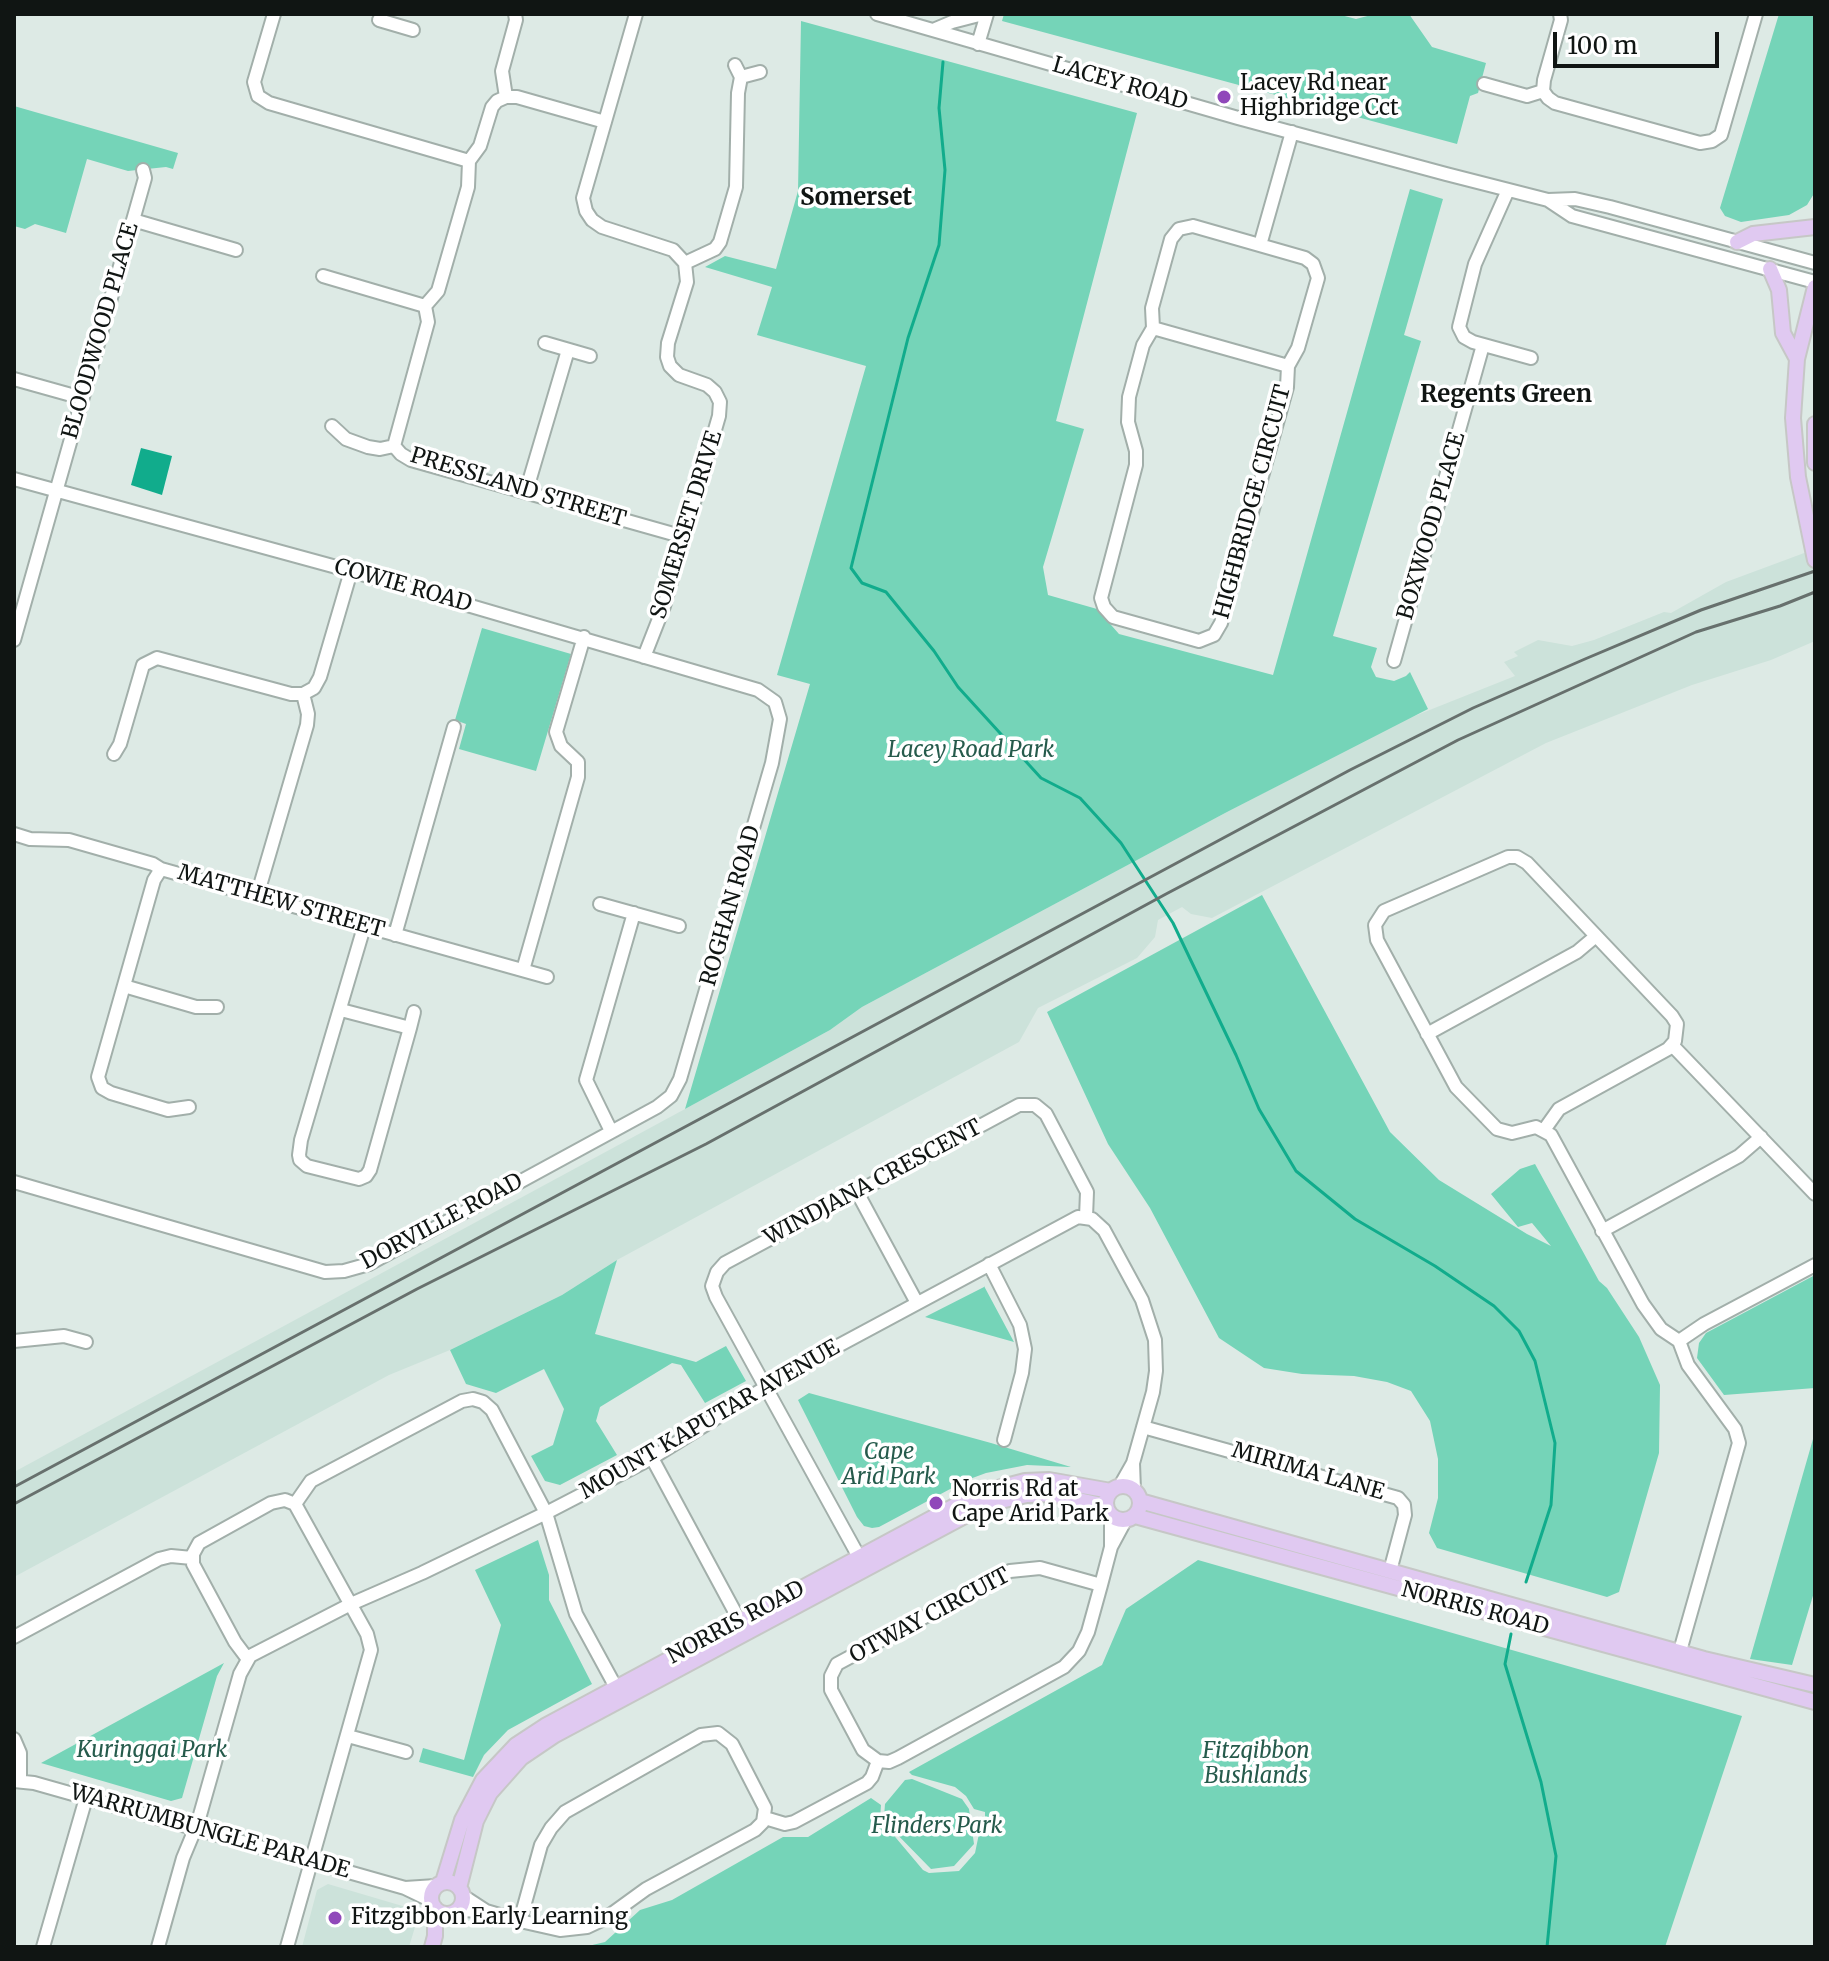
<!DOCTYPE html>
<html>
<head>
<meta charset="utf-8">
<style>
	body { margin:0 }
	#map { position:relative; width:1829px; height:1961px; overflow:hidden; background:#ddeae5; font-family:Merriweather,serif }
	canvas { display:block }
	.frame { position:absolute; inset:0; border:16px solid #101513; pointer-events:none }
	.scale { position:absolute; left:1553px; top:32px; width:166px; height:36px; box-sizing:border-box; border:4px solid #101513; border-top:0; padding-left:10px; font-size:24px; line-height:28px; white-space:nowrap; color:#101513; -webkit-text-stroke:6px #fff; paint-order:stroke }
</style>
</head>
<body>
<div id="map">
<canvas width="1829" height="1961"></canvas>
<div class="frame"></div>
<div class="scale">100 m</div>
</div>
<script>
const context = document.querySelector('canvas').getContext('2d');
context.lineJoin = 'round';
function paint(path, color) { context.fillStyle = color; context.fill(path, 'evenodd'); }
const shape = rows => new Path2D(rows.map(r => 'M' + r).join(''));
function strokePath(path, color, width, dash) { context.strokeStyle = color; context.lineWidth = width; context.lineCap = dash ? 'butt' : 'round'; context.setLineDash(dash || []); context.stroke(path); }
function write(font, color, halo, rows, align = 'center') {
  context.font = font + ' Merriweather,serif'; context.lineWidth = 7; context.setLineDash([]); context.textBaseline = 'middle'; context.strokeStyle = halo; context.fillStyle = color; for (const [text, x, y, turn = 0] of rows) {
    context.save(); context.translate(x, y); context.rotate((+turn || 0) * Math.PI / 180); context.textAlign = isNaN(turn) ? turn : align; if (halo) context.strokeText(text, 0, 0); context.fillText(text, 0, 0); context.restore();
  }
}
const built = shape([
	[1815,549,1815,641,1771,660,1692,685,1546,743,1212,918,1191,914,1182,907,1158,920,1155,937,1137,958,1038,1008,1019,1042,617,1260,562,1295,450,1350,389,1375,14,1577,14,1472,685,1109,830,1030,862,1007,1227,812,1402,721,1515,676,1504,662,1518,656,1514,652,1538,640,1572,646,1594,640,1664,612,1671,613,1726,582],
	[328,1884,416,1910,418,1917,409,1947,302,1947,317,1890]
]);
const green = shape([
	[1004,14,1337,14,1356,19,1375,14,1409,14,1432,47,1486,63,1478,93,1470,96,1457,144,1002,21],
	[1779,14,1815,14,1815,192,1807,205,1789,215,1741,222,1725,216,1720,208],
	[801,21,1137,113,1056,421,1084,429,1043,567,1048,595,1097,609,1119,634,1273,675,1410,189,1443,199,1404,335,1421,341,1333,636,1377,648,1371,667,1376,677,1394,681,1406,676,1410,672,1428,709,1227,812,862,1007,830,1030,685,1109,810,684,777,675,866,366,757,335,772,287,705,267,725,256,776,269,798,191],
	[14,106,178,153,173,169,166,167,128,171,87,159,66,233,35,224,25,229,14,226],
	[482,628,571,654,536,771,459,749,466,724,455,720],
	[1262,895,1390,1132,1439,1180,1527,1234,1551,1246,1532,1223,1518,1227,1491,1194,1520,1169,1535,1164,1599,1281,1607,1288,1639,1337,1660,1385,1659,1453,1619,1592,1607,1597,1437,1548,1429,1533,1438,1498,1438,1459,1430,1421,1411,1391,1387,1382,1354,1376,1302,1374,1264,1368,1219,1338,1150,1208,1108,1144,1047,1012],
	[617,1260,595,1334,696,1362,726,1346,746,1381,705,1403,681,1365,672,1363,600,1407,596,1421,617,1455,560,1485,545,1481,531,1456,553,1445,564,1409,544,1369,496,1393,466,1384,450,1350,562,1295],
	[1815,1275,1815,1388,1724,1395,1697,1358,1699,1343,1706,1333],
	[984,1286,1014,1342,925,1317,984,1287],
	[809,1393,991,1443,1071,1467,1027,1465,986,1473,967,1480,879,1527,872,1528,864,1526,857,1517,798,1400],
	[1815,1432,1815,1589,1792,1665,1750,1659],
	[538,1540,549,1575,549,1600,592,1684,508,1730,484,1755,473,1777,419,1762,423,1748,464,1760,501,1625,475,1570],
	[1198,1560,1742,1716,1665,1947,584,1947,605,1942,640,1910,672,1900,783,1837,808,1837,871,1798,881,1805,880,1819,923,1870,929,1873,959,1871,975,1853,981,1824,985,1820,985,1812,974,1809,966,1796,955,1787,912,1775,909,1772,1102,1665,1126,1609],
	[224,1663,217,1676,182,1798,171,1801,41,1763],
	[912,1779,962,1799,969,1809,974,1844,954,1866,931,1869,888,1825,884,1817,885,1804,905,1780]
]);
const water = shape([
	[141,448,172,456,162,495,131,485]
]);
const stream = shape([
	[943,62,939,108,945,170,939,245,908,338,851,568,862,583,886,592,934,651,958,687,1041,778,1080,798,1121,843,1173,923,1236,1055,1259,1109,1296,1171,1355,1219,1435,1266,1494,1306,1519,1331,1535,1361,1555,1443,1551,1505,1526,1582],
	[1511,1634,1505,1664,1541,1782,1556,1856,1547,1947]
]);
const minor = shape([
	[274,14,254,82,258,96,269,103,469,161],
	[636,14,583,198,586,211,592,220,602,227,673,250,685,263,687,282,668,343,667,357,670,366,679,375,707,385,715,392,720,402,719,416,664,606,644,657],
	[877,14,1238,118,1446,174,1548,200,1575,199,1610,207,1815,263],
	[1560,14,1561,20,1544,80,1543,91,1548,98,1555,103,1700,143,1712,141,1721,135,1756,14],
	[379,20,413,30],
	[933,30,952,22,983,14],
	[978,44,987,14],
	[735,65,741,77,760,72],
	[1484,84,1527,96,1543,91],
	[506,97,502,71,516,20,515,14],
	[605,122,517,97,506,97,497,101,492,107,480,146,469,161,468,187,438,291,425,306,428,322,394,446,401,454,411,460,684,537],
	[1508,190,1475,264,1459,327,1464,337,1473,342,1531,358],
	[1548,200,1572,216,1815,282],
	[133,220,236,250],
	[1193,226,1305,258,1313,264,1318,278,1298,348,1288,366,1287,387,1221,623,1214,635,1199,641,1113,617,1104,607,1101,598,1136,465,1136,451,1128,422,1129,397,1143,345,1153,328,1152,308,1171,239,1179,229,1193,226],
	[1260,245,1292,132],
	[685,263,715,249,720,242,736,187,738,93,741,77],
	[323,276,425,306],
	[1153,328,1288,366],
	[545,343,590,356],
	[14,379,82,398],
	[332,426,346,439,368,447,380,449,394,446],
	[14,479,351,571,758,690,775,702,780,719,772,763,680,1079,671,1096,657,1107,369,1264,344,1271,325,1272,14,1182],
	[526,492,568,350],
	[14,640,145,178,143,170],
	[1394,661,1483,345],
	[114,754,120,744,143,665,157,658,291,694,303,694,314,688,320,677,351,571],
	[14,834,30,839,69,840,153,864,161,869,547,977],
	[161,869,154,880,98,1077,102,1088,111,1093,168,1110,189,1107],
	[257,896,307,725,308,714,303,694],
	[600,904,679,926],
	[395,935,454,727],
	[523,970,578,777,578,762,561,746,556,732,584,637],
	[124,986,196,1007,217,1007],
	[341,1010,410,1028,370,1170,366,1176,359,1179,307,1166,300,1160,299,1155,301,1140,364,927],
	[410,1028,414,1012],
	[1427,1034,1577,952,1596,936],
	[1672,1045,1815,1194],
	[1544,1130,1559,1109,1668,1049,1675,1041,1677,1024,1672,1016,1527,863,1517,857,1508,857,1384,911,1375,925,1377,940,1456,1087,1497,1129,1512,1133,1536,1127,1551,1135,1643,1304,1661,1329,1679,1341],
	[611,1131,586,1080,634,913],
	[857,1192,917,1303],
	[1602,1231,1739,1156,1761,1137],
	[989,1264,1020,1325,1025,1349,1022,1373,1004,1440],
	[14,1341,64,1336,86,1342],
	[1143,1427,1398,1498,1404,1505,1405,1515,1390,1571],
	[652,1458,743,1627],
	[1133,1463,1134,1490],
	[1111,1547,1125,1521],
	[864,1566,716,1297,712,1286,717,1272,725,1263,1019,1105,1035,1105,1046,1114,1087,1192,1086,1217],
	[1101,1585,1040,1568,1010,1571,837,1664,831,1676,831,1690,863,1750,878,1761,889,1762,898,1758,1064,1667,1079,1651,1088,1632,1101,1585,1111,1547,1111,1516],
	[14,1637,159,1559,171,1556,192,1558],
	[247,1658,235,1642,193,1564,193,1554,199,1543,271,1503,285,1500,295,1504,311,1481,462,1401,473,1399,483,1402,492,1410,546,1513,576,1614,619,1693],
	[1678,1658,1739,1443,1735,1429,1688,1365,1679,1341,1704,1324,1815,1265],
	[348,1736,406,1752],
	[14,1739,20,1753,20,1780],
	[14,1781,34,1783,405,1888,432,1901],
	[765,1818,785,1824,794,1822,867,1783,872,1777,878,1761],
	[405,1888,436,1886],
	[463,1896,486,1911],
	[458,1910,486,1911,520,1921,560,1930,587,1927,606,1918,646,1889,755,1830,763,1822,765,1808,732,1744,718,1733,701,1735,565,1812,551,1828,541,1845,520,1921],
	[43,1947,86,1798],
	[158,1947,183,1858,198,1822,240,1674,250,1656,351,1604,422,1573,546,1513,652,1458,795,1369,1078,1217,1092,1219,1104,1230,1142,1300,1155,1340,1156,1371,1153,1392,1133,1463,1120,1486],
	[287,1947,371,1650,367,1634,295,1504]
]);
const major = shape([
	[1737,242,1753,234,1815,227],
	[1770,269,1779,290,1783,333,1797,359],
	[1815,287,1797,359,1793,418,1798,477,1815,560],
	[1815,424,1815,463],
	'1106 1503a17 17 0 1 1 34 0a17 17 0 1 1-34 0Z',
	[1140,1501,1704,1659,1815,1685],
	[1135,1516,1815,1702],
	[443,1882,462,1820,483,1780,516,1745,545,1726,979,1493,1025,1481,1049,1480,1111,1491],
	'431 1898a16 16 0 1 1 32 0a16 16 0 1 1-32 0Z',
	[459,1888,476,1821,490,1793,521,1758,555,1735,987,1504,1027,1495,1051,1494,1106,1506],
	[432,1947,435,1936,435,1908]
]);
const rail = shape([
	[14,1487,1350,770,1473,708,1585,659,1701,610,1815,571],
	[14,1504,417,1289,706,1144,1166,894,1458,740,1696,632,1780,606,1815,592]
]);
const markers = [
	[1224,97,8,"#9048ba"],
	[936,1503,8,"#9048ba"],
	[335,1918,8,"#9048ba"]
];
const streetNames = [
	["LACEY ROAD",1120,84,16],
	["BLOODWOOD PLACE",101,331,-74],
	["PRESSLAND STREET",518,488,17],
	["HIGHBRIDGE CIRCUIT",1253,502,-75],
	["SOMERSET DRIVE",687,525,-73],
	["BOXWOOD PLACE",1432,526,-74],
	["COWIE ROAD",403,586,16],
	["MATTHEW STREET",281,902,16],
	["ROGHAN ROAD",731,906,-74],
	["WINDJANA CRESCENT",873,1183,-28],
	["DORVILLE ROAD",442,1222,-28],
	["MOUNT KAPUTAR AVENUE",710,1420,-30],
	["MIRIMA LANE",1308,1472,16],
	["NORRIS ROAD",1475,1609,15],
	["OTWAY CIRCUIT",930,1616,-28],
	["NORRIS ROAD",736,1623,-28],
	["WARRUMBUNGLE PARADE",210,1832,16]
];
const poiNames = [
	["Lacey Rd near",1240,84],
	["Highbridge Cct",1240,109],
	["Norris Rd at",952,1490],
	["Cape Arid Park",952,1515],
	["Fitzgibbon Early Learning",351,1918]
];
const parkNames = [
	["Lacey Road Park",971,751],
	["Cape",889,1453],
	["Arid Park",889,1478],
	["Kuringgai Park",152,1751],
	["Fitzgibbon",1256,1752],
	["Bushlands",1256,1777],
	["Flinders Park",937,1827]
];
const neighbourhoodNames = [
	["Somerset",856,198],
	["Regents Green",1506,395]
];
paint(built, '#cce2da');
paint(green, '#75d4b8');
paint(water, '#11ac8c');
strokePath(stream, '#11ac8c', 3);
strokePath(minor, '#a2afaa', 16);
strokePath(major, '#c6c7c6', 18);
strokePath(minor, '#fff', 12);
strokePath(major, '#e0c9f1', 14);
strokePath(rail, '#67706d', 3);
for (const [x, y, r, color] of markers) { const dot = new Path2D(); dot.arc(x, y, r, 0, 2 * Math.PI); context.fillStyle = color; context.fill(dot); strokePath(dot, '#fff', 3); }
write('22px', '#101513', '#fff', streetNames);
write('22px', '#101513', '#fff', poiNames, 'left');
write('italic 22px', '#265b4c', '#fff', parkNames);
write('bold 24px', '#101513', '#fff', neighbourhoodNames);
</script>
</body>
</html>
